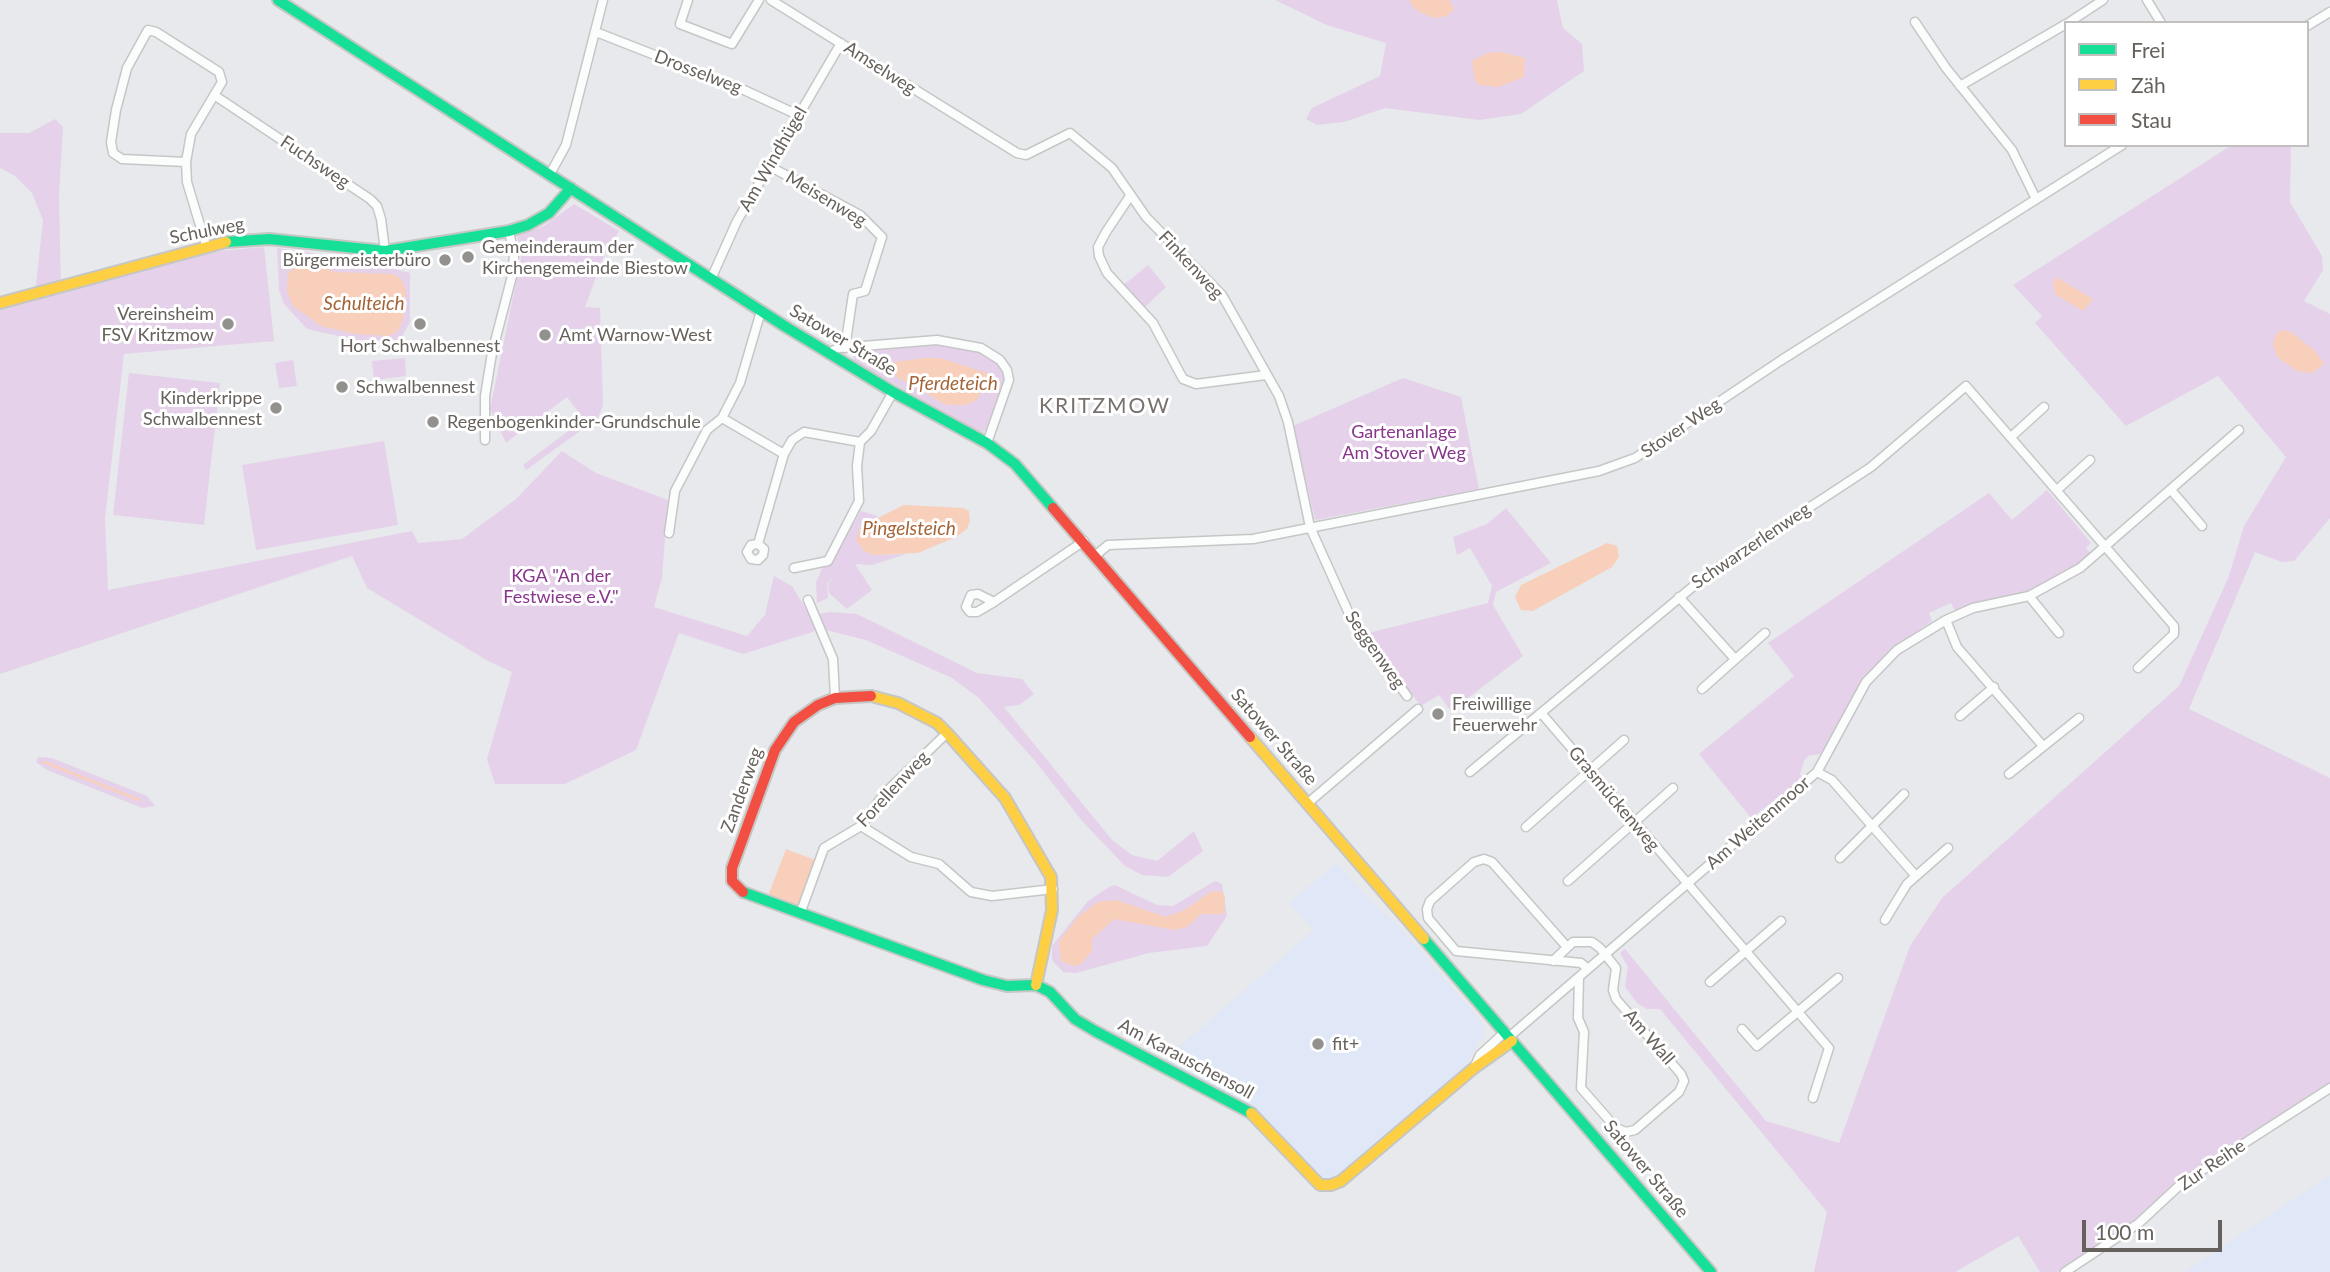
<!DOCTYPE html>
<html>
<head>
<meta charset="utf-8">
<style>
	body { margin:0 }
	#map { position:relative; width:2330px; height:1272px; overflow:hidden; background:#e7e9ec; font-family:Lato,sans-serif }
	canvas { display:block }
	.legend { position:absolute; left:2064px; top:21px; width:245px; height:126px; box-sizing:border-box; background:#fff; border:2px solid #c2c0be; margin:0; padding:9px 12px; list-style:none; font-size:21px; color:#66615c }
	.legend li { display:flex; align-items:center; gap:14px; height:35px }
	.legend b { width:35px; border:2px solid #c2c0be }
	.scale { position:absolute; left:2082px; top:1220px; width:140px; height:32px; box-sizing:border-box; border:4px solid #66615c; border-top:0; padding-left:9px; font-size:21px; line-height:24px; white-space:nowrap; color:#66615c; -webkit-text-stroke:5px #fff; paint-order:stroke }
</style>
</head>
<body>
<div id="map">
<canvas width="2330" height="1272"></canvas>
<ul class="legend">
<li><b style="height:9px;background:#16e098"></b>Frei</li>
<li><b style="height:9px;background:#ffcf43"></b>Zäh</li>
<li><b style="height:9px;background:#f24e42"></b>Stau</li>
</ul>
<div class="scale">100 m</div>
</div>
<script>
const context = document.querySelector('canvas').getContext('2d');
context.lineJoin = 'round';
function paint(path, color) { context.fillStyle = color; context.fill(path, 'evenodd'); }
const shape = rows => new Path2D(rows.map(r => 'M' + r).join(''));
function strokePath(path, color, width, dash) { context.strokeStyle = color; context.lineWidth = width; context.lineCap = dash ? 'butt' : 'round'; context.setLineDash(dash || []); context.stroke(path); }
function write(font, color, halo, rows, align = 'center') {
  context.font = font + ' Lato,sans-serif'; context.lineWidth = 6; context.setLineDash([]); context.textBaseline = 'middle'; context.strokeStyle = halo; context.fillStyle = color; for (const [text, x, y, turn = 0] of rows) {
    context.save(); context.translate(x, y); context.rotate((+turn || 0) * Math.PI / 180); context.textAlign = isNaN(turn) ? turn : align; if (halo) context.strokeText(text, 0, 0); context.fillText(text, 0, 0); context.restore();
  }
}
const commercial = shape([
	[1337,863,1374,905,1395,922,1482,1022,1484,1032,1458,1081,1341,1181,1320,1185,1266,1126,1159,1064,1314,930,1289,903],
	[2330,1175,2330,1272,2185,1272]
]);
const green = shape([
	[1275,0,1557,0,1563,28,1582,44,1584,71,1521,114,1479,120,1385,108,1344,122,1317,125,1306,119,1312,108,1380,76,1386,43,1327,25],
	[55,119,63,127,59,195,61,291,208,252,264,247,274,341,124,354,105,518,108,590,412,531,418,543,462,539,516,499,562,451,596,473,668,500,662,578,654,607,747,636,765,615,774,576,792,586,810,616,829,612,857,614,977,673,1022,679,1034,694,1019,705,1004,707,1112,840,1132,855,1157,861,1194,831,1203,851,1168,877,1142,875,1125,866,1083,822,1035,761,979,698,952,678,866,640,822,629,743,654,679,633,636,750,565,784,495,784,487,759,512,672,488,661,367,588,352,556,0,674,0,303,35,294,43,220,32,193,15,176,0,168,0,133,29,133],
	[2232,145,2291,145,2290,202,2322,256,2323,270,2304,301,2330,314,2330,518,2294,561,2282,562,2255,552,2189,709,2330,778,2330,1083,2171,1187,2138,1220,2061,1272,2040,1272,2018,1236,1955,1272,1814,1272,1827,1212,1660,1009,1647,1009,1638,1004,1625,987,1628,967,1620,953,1625,949,1766,1121,1839,1143,1910,946,1942,898,2179,686,2229,576,2244,526,2286,457,2218,376,2126,426,2035,323,2042,316,2013,285],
	[574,204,619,231,603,258,585,307,600,308,603,405,598,418,526,470,523,465,584,419,567,397,506,443,490,409,521,258,517,236,544,226],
	[277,248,344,258,386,259,390,268,410,273,410,322,401,338,385,346,307,329,284,304,279,290],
	[1148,265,1166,287,1142,310,1120,288],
	[935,343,961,346,984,353,999,365,1005,380,987,430,982,432,966,425,854,361,853,357,865,351],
	[898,378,977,400,966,405,947,405],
	[405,358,406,376,374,380,372,361],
	[293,360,297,386,279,388,275,363],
	[129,373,220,383,204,525,113,515],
	[1403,378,1461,397,1479,489,1315,520,1293,426],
	[384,441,398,525,256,550,242,465],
	[2047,490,2091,543,2086,548,2091,553,2080,563,2028,592,1973,603,1955,611,1951,603,1929,613,1932,621,1894,647,1862,680,1821,754,1808,756,1804,761,1800,774,1803,779,1751,818,1699,754,1794,676,1768,643,1989,493,2012,520],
	[1506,508,1551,563,1496,592,1493,605,1523,656,1451,711,1439,695,1421,706,1365,634,1488,603,1492,586,1470,548,1457,555,1453,537,1487,524],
	[861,511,878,516,860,528,874,555,906,554,872,565,855,564,872,590,847,609,829,593,828,583,834,576,827,583,828,598,817,603,816,582,822,569,833,559],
	[38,757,52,758,147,796,155,806,142,808,47,770,36,762],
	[1215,881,1222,884,1227,916,1207,946,1149,953,1076,973,1063,972,1052,960,1052,946,1088,901,1109,887,1115,885,1157,905,1173,906]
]);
const water = shape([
	[1409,0,1449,0,1454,9,1447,16,1434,18,1417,11],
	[1501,52,1525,58,1524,77,1498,87,1479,85,1475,80,1472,61,1487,53],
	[310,263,335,272,393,274,401,279,406,291,403,319,398,331,389,336,356,334,321,326,293,306,287,291,288,274,297,264],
	[2056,277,2093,299,2083,311,2056,295,2053,284],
	[2283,330,2291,332,2315,351,2324,363,2318,369,2311,373,2297,371,2277,357,2273,344,2276,334],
	[925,358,940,358,987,373,987,381,977,400,966,405,947,405,898,378,891,369,894,362],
	[904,505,963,508,969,511,970,521,967,529,956,537,918,553,874,555,864,551,856,540,860,527],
	[1607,543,1617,546,1619,557,1612,567,1533,611,1521,610,1515,597,1521,585],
	[786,849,815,860,797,907,768,896],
	[1221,891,1225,896,1224,914,1201,914,1187,927,1174,930,1114,919,1092,939,1092,951,1081,964,1073,966,1061,961,1059,941,1079,916,1098,902,1116,900,1166,917,1185,910,1210,892]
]);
const stream = shape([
	[44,762,139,800]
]);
const street = shape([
	[688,0,680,24,732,44,759,0],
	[771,0,1017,153,1026,155,1070,133,1112,168,1146,217,1222,295,1279,396,1288,422,1310,527,1351,618,1407,696],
	[2147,0,2161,23],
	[1915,22,1946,68,2012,150,2036,199],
	[2068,23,2103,0],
	[2307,26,2330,12],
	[596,32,744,90,798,115],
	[1960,86,2066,24],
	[214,95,370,199,377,206,381,219,385,251],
	[186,162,122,159,113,153,111,142,116,110,127,68,148,30,156,32,219,72,222,82,191,134,186,162,187,182,206,245],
	[769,166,860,215,882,237,865,291,853,294,845,348],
	[550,174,566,145,603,0],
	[1130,196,1106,232,1098,247,1099,256,1107,273,1153,323,1183,379,1196,384,1266,375],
	[711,279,737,221,841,43],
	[829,353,838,348,937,340,981,348,1000,360,1007,370,1009,380,987,443],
	[722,418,784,454],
	[2011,437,2044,407],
	[485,440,485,396,492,353,512,276,514,255,509,231],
	[2057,490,2090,460],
	[2171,490,2202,526],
	[669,533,675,491,707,430,722,418,740,383,761,311],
	[758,544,751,545,747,552,751,559,758,560,763,555,764,549,758,544,784,454,792,440,804,432,860,442,871,431,893,392],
	[1096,555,1108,545,1253,539,1599,471,1635,458,1780,361,2122,145],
	[794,568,828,561,859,501,857,466,860,442],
	[2029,596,2059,633],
	[1679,597,1735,659],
	[808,600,833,659,835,698],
	[994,602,978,594,971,595,966,607,970,612,977,612,994,602,1084,541],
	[1946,620,1957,647,2043,746],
	[1702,689,1765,633],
	[1542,714,1829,1048,1813,1098],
	[1960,716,1994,687],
	[1470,772,1708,574,1871,467,1966,386,2174,626,2174,634,2138,668],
	[1817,772,1832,780,1915,875],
	[2009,774,2079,718],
	[1308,803,1418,709],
	[861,826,911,857,939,864,971,892,992,896,1053,889],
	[1526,827,1624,740],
	[1840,858,1904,794],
	[1568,881,1673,788],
	[800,914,824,848,861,826,884,794,947,733],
	[1885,920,1907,884,1948,848],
	[1567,947,1492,862,1484,859,1474,862,1430,901,1427,909,1428,918,1456,951,1581,963,1588,969],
	[1553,961,1573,942,1592,942,1600,948,1616,968,1613,990,1616,999,1681,1074,1684,1081,1679,1092,1635,1130,1626,1132,1616,1128,1581,1088,1584,1032,1578,1018,1579,977],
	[1710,982,1781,921],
	[1742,1029,1757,1046,1838,978],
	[1509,1037,1817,772,1866,682,1897,650,1946,620,1973,608,2029,596,2080,568,2239,430],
	[1474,1068,1480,1055,1505,1032],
	[2065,1272,2139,1223,2181,1184,2330,1088]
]);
const fast = shape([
	[278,0,786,327,893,392,987,443,1015,464,1053,508],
	[226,242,269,239,385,251,509,231,528,225,549,213,571,188],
	[743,892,983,980,1007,986,1036,985,1050,992,1075,1019,1095,1031,1251,1113],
	[1424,939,1711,1272]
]);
const slow = shape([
	[0,303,226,242],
	[871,696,898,703,937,723,947,733,1005,798,1051,877,1052,910,1036,985],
	[1250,737,1424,939],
	[1251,1113,1320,1185,1331,1185,1341,1181,1474,1068,1512,1041]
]);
const jam = shape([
	[1053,508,1250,737],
	[743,892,732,881,732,868,775,750,794,722,818,705,835,698,871,696]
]);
const markers = [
	[468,257,7,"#93918e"],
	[445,260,7,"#93918e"],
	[228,324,7,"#93918e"],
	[420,324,7,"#93918e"],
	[545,335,7,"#93918e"],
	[342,387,7,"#93918e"],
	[276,408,7,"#93918e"],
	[433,422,7,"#93918e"],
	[1438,714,7,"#93918e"],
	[1318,1044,7,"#93918e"]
];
const streetNames = [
	["Amselweg",880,68,33],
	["Drosselweg",698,72,21],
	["Am Windhügel",773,159,-60],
	["Fuchsweg",315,162,34],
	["Meisenweg",826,199,31],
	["Schulweg",207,231,-11],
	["Finkenweg",1191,265,47],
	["Satower Straße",843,340,31],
	["Stover Weg",1681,428,-34],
	["Schwarzerlenweg",1751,546,-34],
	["Seggenweg",1375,650,55],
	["Satower Straße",1274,737,49],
	["Forellenweg",893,789,-47],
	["Zanderweg",742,790,-70],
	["Grasmückenweg",1614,799,50],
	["Am Weitenmoor",1758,823,-41],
	["Am Wall",1649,1037,49],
	["Am Karauschensoll",1186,1059,28],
	["Zur Reihe",2212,1165,-34],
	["Satower Straße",1646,1169,50]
];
const poiNames = [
	["Gemeinderaum der",482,247],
	["Kirchengemeinde Biestow",482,268],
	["Bürgermeisterbüro",431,260,"right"],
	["Vereinsheim",214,314,"right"],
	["FSV Kritzmow",214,335,"right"],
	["Amt Warnow-West",559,335],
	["Hort Schwalbennest",420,346,"center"],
	["Schwalbennest",356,387],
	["Kinderkrippe",262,398,"right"],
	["Schwalbennest",262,419,"right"],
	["Regenbogenkinder-Grundschule",447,422],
	["Freiwillige",1452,704],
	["Feuerwehr",1452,725],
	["fit+",1332,1044]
];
const parkNames = [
	["Gartenanlage",1404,432],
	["Am Stover Weg",1404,453],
	["KGA \"An der",561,576],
	["Festwiese e.V.\"",561,597]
];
const waterNames = [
	["Schulteich",364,304],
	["Pferdeteich",953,384],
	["Pingelsteich",909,529]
];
const quarterNames = [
	["KRITZMOW",1105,406]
];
paint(commercial, '#e0e7f6');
paint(green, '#e5d2ea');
paint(water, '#f8cfba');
strokePath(stream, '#f8cfba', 2.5);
strokePath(street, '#c6c6c6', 11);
strokePath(fast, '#c6c6c5', 14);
strokePath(slow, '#c6c6c5', 14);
strokePath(jam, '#c6c6c5', 14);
strokePath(street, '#fbfcfc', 8);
strokePath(fast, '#16e098', 10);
strokePath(slow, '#ffcf43', 10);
strokePath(jam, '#f24e42', 10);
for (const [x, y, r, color] of markers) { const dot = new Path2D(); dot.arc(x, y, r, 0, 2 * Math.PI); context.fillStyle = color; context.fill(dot); strokePath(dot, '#fff', 2.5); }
write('18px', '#66615c', '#fff', streetNames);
write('18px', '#66615c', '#fff', poiNames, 'left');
write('18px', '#89348d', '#fff', parkNames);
write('italic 19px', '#a36538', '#fff', waterNames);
context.letterSpacing = '2px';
write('21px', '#78716d', '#fff', quarterNames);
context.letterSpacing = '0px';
</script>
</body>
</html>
